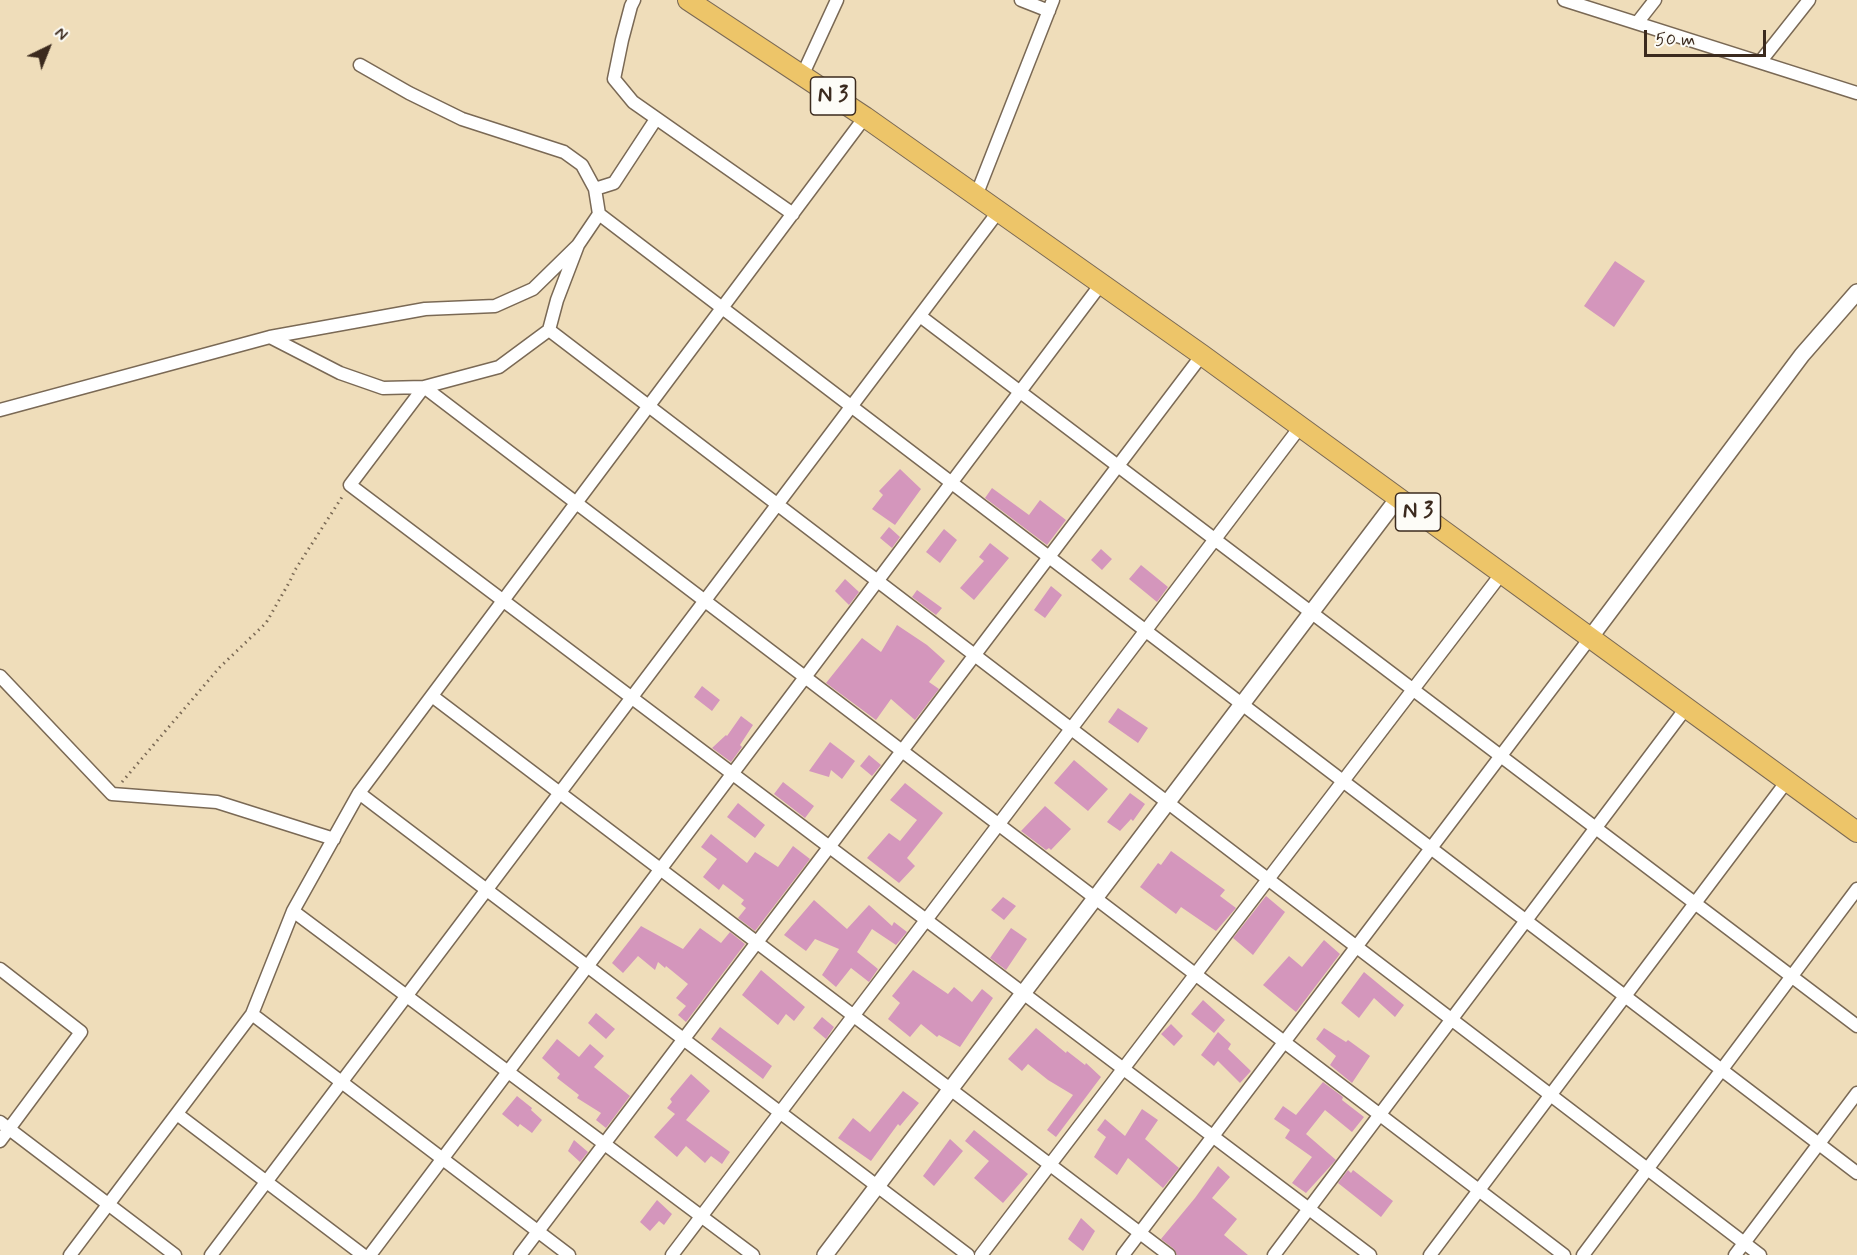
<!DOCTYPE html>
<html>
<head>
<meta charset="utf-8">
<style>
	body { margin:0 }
	#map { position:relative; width:1857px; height:1255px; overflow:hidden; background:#efddba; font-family:Mynerve,sans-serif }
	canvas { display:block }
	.north { position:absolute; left:18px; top:18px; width:60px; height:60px; -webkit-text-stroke:4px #fdfcf7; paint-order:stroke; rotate:43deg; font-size:16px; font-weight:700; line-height:24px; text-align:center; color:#3b2a1e }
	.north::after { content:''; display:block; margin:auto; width:21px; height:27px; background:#3b2a1e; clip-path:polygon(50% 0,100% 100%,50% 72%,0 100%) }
	.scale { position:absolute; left:1644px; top:30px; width:122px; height:27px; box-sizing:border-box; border:3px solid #3b2a1e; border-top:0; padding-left:8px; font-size:18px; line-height:21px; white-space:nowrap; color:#3b2a1e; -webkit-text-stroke:4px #fdfcf7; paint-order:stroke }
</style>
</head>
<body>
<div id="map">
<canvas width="1857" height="1255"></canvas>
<div class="north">N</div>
<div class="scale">50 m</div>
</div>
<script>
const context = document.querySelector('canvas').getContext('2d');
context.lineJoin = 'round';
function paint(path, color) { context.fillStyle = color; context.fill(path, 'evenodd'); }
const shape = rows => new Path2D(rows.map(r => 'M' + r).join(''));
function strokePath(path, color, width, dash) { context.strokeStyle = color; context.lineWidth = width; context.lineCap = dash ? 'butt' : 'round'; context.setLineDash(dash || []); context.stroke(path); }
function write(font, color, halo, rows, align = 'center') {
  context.font = font + ' Mynerve,sans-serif'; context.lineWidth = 4.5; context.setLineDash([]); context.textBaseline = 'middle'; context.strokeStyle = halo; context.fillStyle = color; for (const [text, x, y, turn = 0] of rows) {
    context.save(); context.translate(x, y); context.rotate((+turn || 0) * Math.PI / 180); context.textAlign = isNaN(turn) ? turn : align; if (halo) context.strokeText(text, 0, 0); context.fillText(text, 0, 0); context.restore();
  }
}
const building = shape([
	[1615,261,1645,281,1614,327,1584,306],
	[900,469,921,489,895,525,872,509,883,495,879,491],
	[992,488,1029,515,1040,500,1066,520,1047,545,985,498],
	[889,527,900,537,892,548,880,538],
	[944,529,957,540,940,563,926,552],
	[990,543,1009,558,974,600,960,588,984,561,979,557],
	[1101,549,1112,559,1102,570,1091,560],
	[1141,565,1168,587,1157,602,1129,579],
	[845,579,859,592,849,605,835,591],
	[1051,586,1062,595,1045,618,1034,610],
	[917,590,942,608,936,615,912,597],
	[897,625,927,645,945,661,929,682,939,689,915,720,891,699,876,720,826,683,862,638,881,652],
	[702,686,720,700,712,711,694,697],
	[1118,708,1148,728,1138,743,1108,722],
	[741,716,753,725,740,745,742,747,731,762,712,748,726,735,727,736],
	[830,742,855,761,842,779,831,770,829,777,809,771],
	[869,755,881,765,872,776,860,766],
	[1074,760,1108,789,1088,811,1054,783],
	[783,782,814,806,805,818,774,794],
	[905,783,943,813,907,858,915,866,899,883,867,858,889,833,900,841,917,820,890,800],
	[1130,793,1145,804,1133,821,1131,819,1120,831,1107,822],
	[738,803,765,825,755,838,727,817],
	[1045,806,1071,829,1051,850,1049,848,1046,850,1021,831],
	[711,834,747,863,755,852,778,867,793,846,810,859,755,931,738,918,746,908,741,904,744,900,723,884,719,890,703,877,717,859,701,847],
	[1171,851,1225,890,1220,896,1236,908,1216,931,1181,907,1176,914,1140,887,1158,863,1161,865],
	[1266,896,1285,912,1253,955,1233,938],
	[1003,897,1016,906,1004,920,991,910],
	[814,900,847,929,869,905,892,926,894,922,907,932,896,945,872,929,857,952,878,969,869,982,851,968,836,987,822,975,839,949,815,939,806,951,784,935],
	[641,926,683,949,700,928,721,943,730,932,745,944,686,1022,678,1015,686,1006,676,998,688,984,666,966,665,968,658,962,655,970,638,956,623,973,612,963],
	[1011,928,1027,939,1006,970,990,958],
	[1324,940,1340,954,1296,1012,1263,985,1289,956,1302,967],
	[761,970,805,1007,794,1021,786,1014,778,1025,742,995],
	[913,970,948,994,954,987,972,1002,982,989,993,998,960,1047,939,1035,937,1037,921,1024,910,1037,888,1019,900,1003,892,996],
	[1364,972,1404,1005,1395,1017,1374,998,1359,1018,1341,1003],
	[1203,1000,1225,1020,1214,1033,1191,1014],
	[596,1013,615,1029,606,1039,588,1023],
	[822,1017,834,1027,826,1039,813,1028],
	[1171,1024,1183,1036,1174,1046,1161,1034],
	[720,1027,772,1066,763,1079,711,1039],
	[1036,1028,1066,1053,1067,1051,1085,1065,1086,1063,1101,1077,1056,1137,1047,1130,1073,1095,1048,1080,1028,1064,1022,1071,1008,1059],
	[1324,1028,1346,1042,1348,1040,1370,1056,1352,1083,1330,1065,1336,1056,1316,1039],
	[1218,1032,1231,1044,1228,1049,1251,1071,1240,1083,1218,1061,1214,1066,1201,1055],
	[557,1039,579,1057,590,1044,604,1056,594,1067,630,1096,606,1128,596,1120,601,1113,577,1098,579,1095,557,1078,560,1074,542,1058],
	[691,1074,710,1091,686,1120,730,1152,722,1164,711,1156,705,1163,686,1146,677,1157,654,1137,675,1114,667,1108,672,1102,670,1099],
	[1323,1082,1343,1097,1342,1100,1364,1117,1352,1132,1325,1110,1306,1134,1336,1160,1306,1193,1292,1183,1312,1157,1285,1138,1290,1130,1274,1119,1283,1106,1296,1115],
	[903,1091,919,1103,900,1126,898,1124,871,1161,838,1138,853,1118,870,1132],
	[517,1096,532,1108,531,1110,542,1120,532,1133,520,1124,518,1127,502,1114],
	[1142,1109,1158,1120,1145,1139,1179,1168,1163,1188,1128,1158,1117,1175,1094,1157,1106,1137,1097,1130,1105,1119,1125,1136],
	[974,1130,1028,1174,1003,1203,974,1178,989,1161,965,1141],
	[950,1139,963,1151,934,1186,923,1176],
	[574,1140,588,1152,580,1162,568,1151],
	[1218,1166,1230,1177,1212,1198,1237,1219,1224,1235,1248,1255,1177,1255,1174,1249,1161,1239,1195,1198],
	[1348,1170,1351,1173,1353,1170,1393,1201,1381,1217,1338,1183],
	[657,1200,672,1214,664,1225,659,1221,650,1231,640,1222],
	[1081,1218,1095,1231,1083,1251,1068,1239]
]);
const path = shape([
	[122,782,219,668,266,623,290,581,295,570,342,497]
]);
const minor = shape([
	[634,0,631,6,622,40,614,79,633,102,793,214],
	[1021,0,1049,11],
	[1564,0,1857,93],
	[1637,23,1655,0],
	[1760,62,1809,0],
	[360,65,409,93,462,119,564,152,582,165,595,189,599,214,1857,1173],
	[802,76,837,0],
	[595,189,614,183,656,119],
	[976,196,1053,0],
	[578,245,557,300,549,330,499,367,424,387,350,485,1370,1255],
	[920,316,1857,1026],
	[549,330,1760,1255],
	[270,337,340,373,383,388,424,387,1564,1255],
	[0,410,270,337,425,309,495,306,533,289,578,245,599,214],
	[0,676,112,794,217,802,334,839],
	[432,696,1169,1255],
	[359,793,968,1255],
	[293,911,753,1255],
	[0,969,81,1032,0,1141],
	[252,1014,569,1255],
	[177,1114,363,1255],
	[0,1122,175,1255],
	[70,1255,252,1014,293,911,359,793,865,117],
	[211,1255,998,212],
	[370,1255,1101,284],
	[520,1255,1202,355],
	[672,1255,1300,427],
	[981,1255,1502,573],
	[1123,1255,1590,638],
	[1274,1255,1686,708],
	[1430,1255,1787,781],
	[1583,1255,1857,889],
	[1735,1255,1857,1093]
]);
const tertiary = shape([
	[1590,638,1802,355,1857,292],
	[825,1255,1398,498]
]);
const primary = shape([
	[688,0,865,117,1202,355,1857,832]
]);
const shields = [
	[833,96,45],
	[1418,512,45]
];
const shieldNames = [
	["N 3",833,96],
	["N 3",1418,512]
];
paint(building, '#d496bc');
strokePath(minor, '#7a6955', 15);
strokePath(tertiary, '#7a6955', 18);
strokePath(primary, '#7a6955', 22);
strokePath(path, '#7a6955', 3, [1.5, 4.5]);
strokePath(minor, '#fff', 12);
strokePath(tertiary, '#fff', 15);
strokePath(primary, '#edc569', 20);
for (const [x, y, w] of shields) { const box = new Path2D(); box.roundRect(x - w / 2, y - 19, w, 38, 4.5); context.fillStyle = '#fdfcf7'; context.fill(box); strokePath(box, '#3b2a1e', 1.5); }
write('bold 22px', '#3b2a1e', null, shieldNames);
</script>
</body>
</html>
